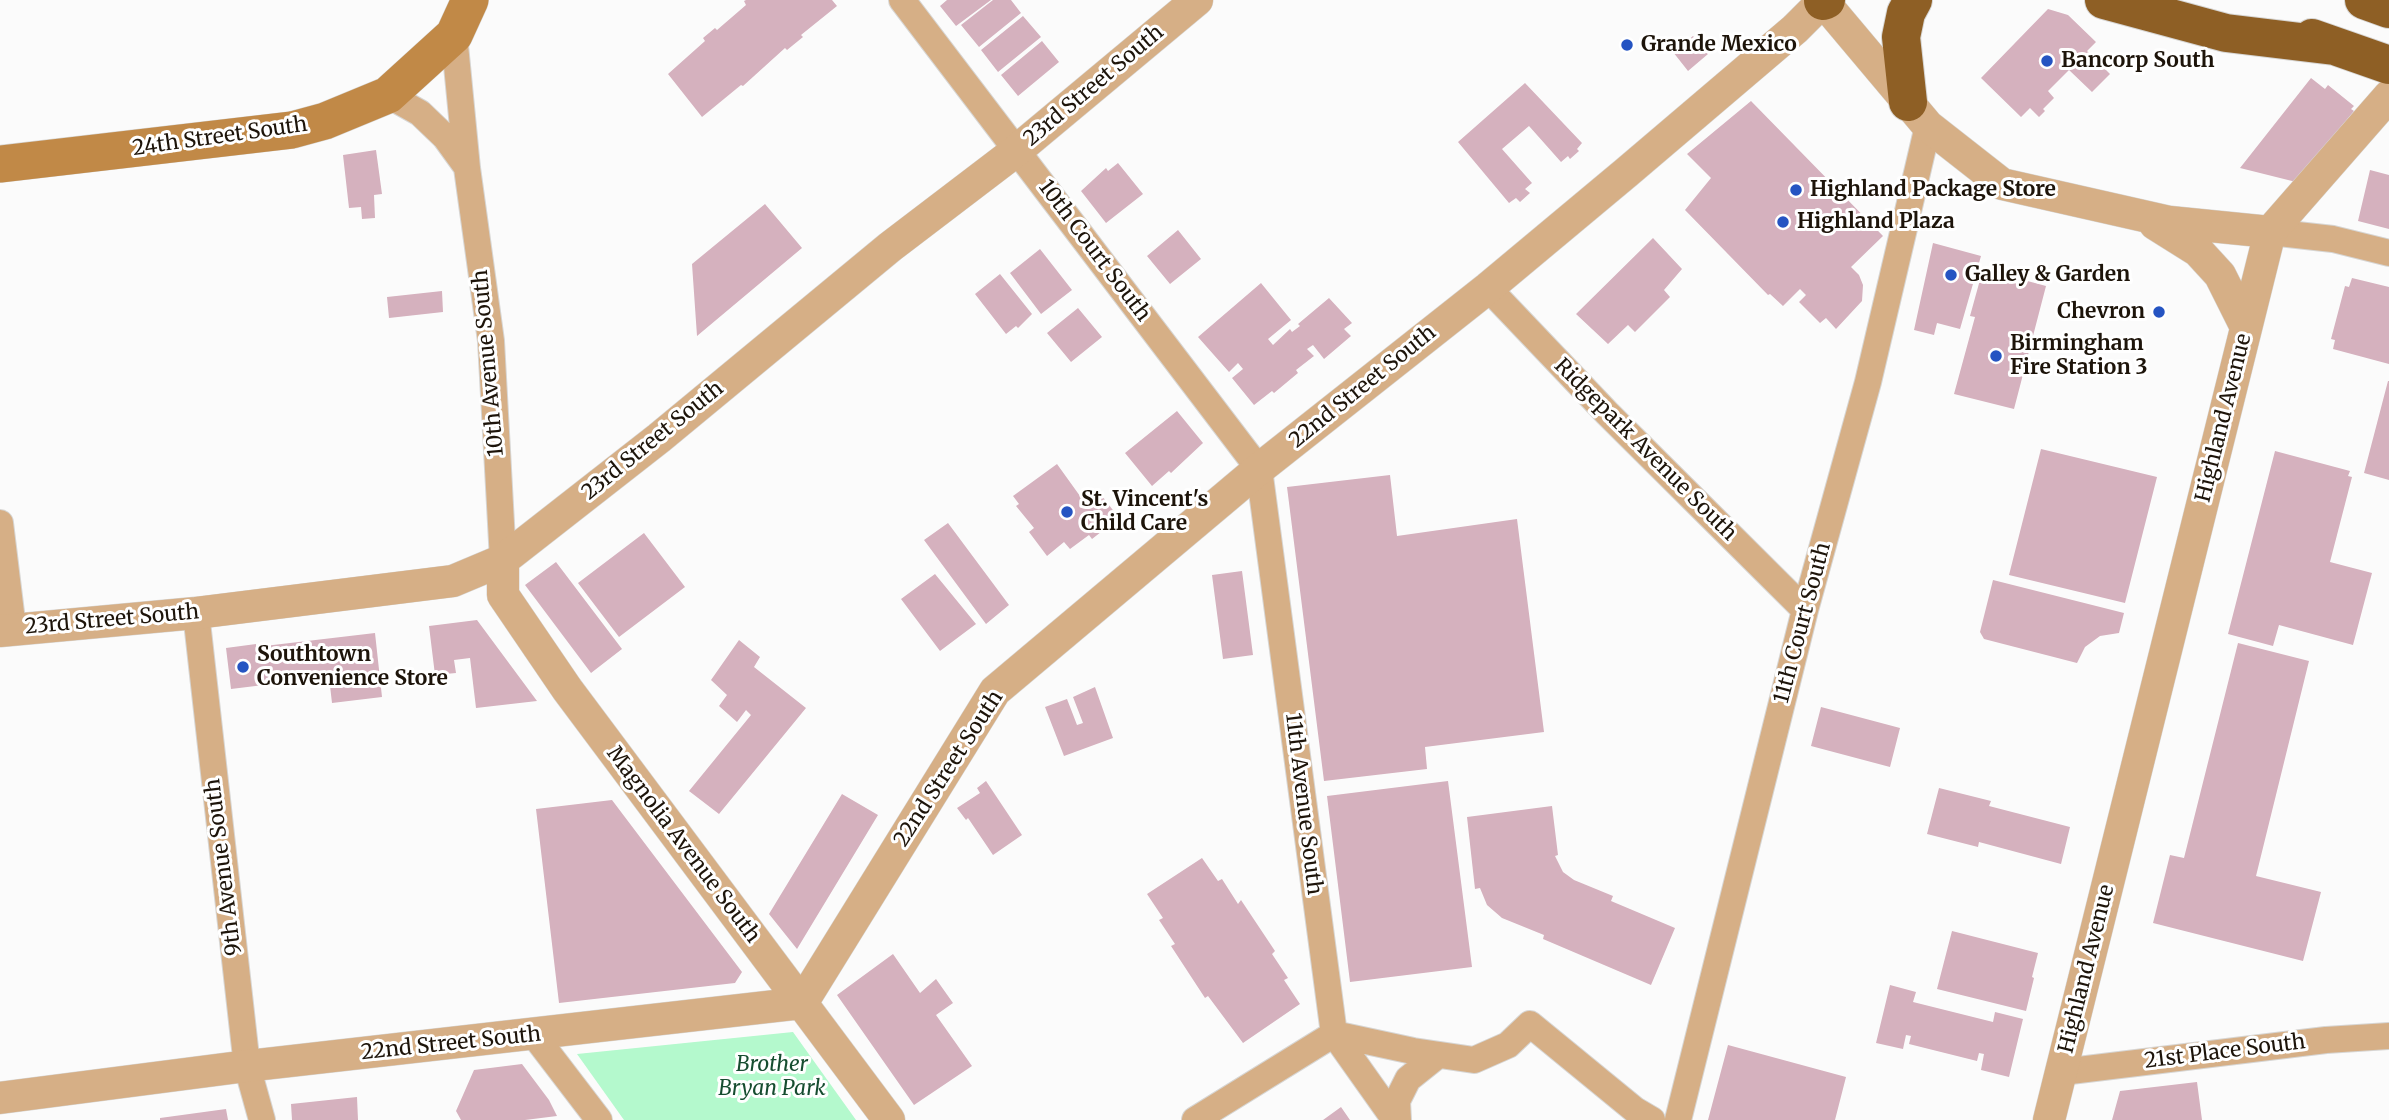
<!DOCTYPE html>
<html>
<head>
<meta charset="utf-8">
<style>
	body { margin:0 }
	canvas { display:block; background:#fbfbfb }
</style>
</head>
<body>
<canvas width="2389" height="1120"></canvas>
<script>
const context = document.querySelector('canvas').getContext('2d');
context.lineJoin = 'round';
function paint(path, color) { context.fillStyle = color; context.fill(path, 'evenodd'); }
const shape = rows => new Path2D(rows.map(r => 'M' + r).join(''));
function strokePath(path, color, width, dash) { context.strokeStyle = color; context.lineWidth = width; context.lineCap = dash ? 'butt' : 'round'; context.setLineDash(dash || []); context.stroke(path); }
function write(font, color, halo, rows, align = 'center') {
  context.font = font + ' Merriweather,serif'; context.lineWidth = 6; context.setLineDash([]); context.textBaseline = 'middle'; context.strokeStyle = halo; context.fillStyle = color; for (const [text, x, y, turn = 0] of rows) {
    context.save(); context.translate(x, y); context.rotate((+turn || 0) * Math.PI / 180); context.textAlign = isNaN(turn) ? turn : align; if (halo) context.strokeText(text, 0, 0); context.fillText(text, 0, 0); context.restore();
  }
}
const green = shape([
	[793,1032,856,1120,624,1120,577,1054]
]);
const building = shape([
	[746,0,832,0,837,6,801,35,803,37,787,50,785,48,743,86,741,85,702,117,668,74,705,41,703,38,715,28,717,30,746,5,744,1],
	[947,0,991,0,956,26,940,6],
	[993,0,1011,0,1021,13,979,47,961,25],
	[2048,9,2068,15,2096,42,2087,51,2110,74,2092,92,2069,70,2048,91,2054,98,2043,109,2045,111,2039,117,2030,108,2021,117,1981,78],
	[1023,16,1041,37,998,72,981,50],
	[1693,36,1708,54,1688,71,1673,52],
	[1042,41,1059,62,1018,96,1001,75],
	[2311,78,2325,89,2328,85,2354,106,2351,109,2354,111,2296,182,2240,168],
	[1525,83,1582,143,1577,149,1579,151,1570,159,1568,156,1561,162,1529,126,1502,149,1532,183,1525,189,1530,193,1520,202,1516,198,1509,203,1458,142],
	[1751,101,1883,236,1851,267,1859,275,1863,285,1862,301,1836,329,1826,318,1820,323,1799,302,1806,295,1800,289,1783,306,1770,294,1768,295,1685,210,1711,178,1687,154],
	[376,150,382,194,374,195,375,218,362,219,361,207,349,208,343,155],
	[1118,163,1143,194,1106,223,1081,191,1106,168,1108,171],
	[2370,170,2389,175,2389,229,2358,221],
	[765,204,802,248,697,336,692,264],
	[1178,230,1201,259,1170,284,1147,256],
	[1653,238,1682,269,1664,290,1670,297,1635,332,1628,325,1608,344,1576,314],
	[1933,243,1981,256,1960,329,1937,323,1934,335,1914,330],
	[1040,249,1072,290,1041,314,1010,273],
	[1983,269,2046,286,2014,409,1954,394,1975,317,1970,316],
	[1000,274,1032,314,1018,328,1016,326,1006,334,975,294],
	[2352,278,2389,287,2389,364,2333,349,2335,340,2331,339,2345,286,2349,287],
	[1261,283,1291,320,1268,339,1273,345,1290,329,1292,332,1300,326,1298,324,1329,298,1352,323,1344,329,1351,336,1324,359,1313,345,1307,349,1314,356,1296,370,1298,373,1274,393,1272,391,1254,405,1232,378,1243,369,1238,363,1229,372,1198,337],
	[442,291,443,312,389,318,387,297],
	[1078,308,1102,337,1071,362,1047,333],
	[2388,381,2389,381,2389,480,2364,473],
	[1177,411,1203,443,1171,473,1169,471,1152,486,1125,453],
	[2041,449,2157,477,2125,603,2009,575],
	[2275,451,2350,471,2348,476,2352,477,2330,562,2372,573,2353,645,2279,625,2273,646,2228,634],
	[1057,464,1085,503,1099,492,1119,518,1092,539,1089,535,1070,549,1064,542,1047,556,1029,532,1034,528,1016,506,1019,504,1013,496],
	[1390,475,1397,536,1517,519,1544,732,1425,747,1427,769,1324,781,1287,487],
	[948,523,1009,605,986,624,924,540],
	[644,533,685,587,619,637,578,583],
	[556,562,622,649,591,673,525,585],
	[1242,571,1253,655,1223,659,1212,575],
	[935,574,976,624,940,651,901,599],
	[1993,580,2124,613,2119,633,2100,636,2085,647,2077,663,1984,639,1980,632],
	[477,620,537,701,476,708,470,658,454,660,456,673,435,675,429,626],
	[375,633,382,697,332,703,329,677,231,689,226,648,256,644,256,647],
	[739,640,760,657,754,667,806,708,719,814,689,791,751,715,746,710,737,722,719,706,727,695,711,680],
	[2238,643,2309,661,2256,876,2321,892,2303,961,2153,923,2170,855,2184,858],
	[1095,687,1113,738,1064,756,1045,707,1067,699,1077,725,1083,723,1073,697],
	[1821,707,1900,728,1890,767,1811,746],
	[986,781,1022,835,993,855,968,818,966,820,957,808,980,793,977,788],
	[1448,781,1472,967,1350,982,1327,796],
	[1939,788,1991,801,1989,806,2070,827,2061,864,1979,842,1978,847,1927,834],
	[842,794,878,815,797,949,769,914],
	[612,800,742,972,735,983,559,1003,536,809],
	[1552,806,1558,855,1555,856,1563,872,1574,880,1613,896,1611,901,1675,928,1651,985,1543,939,1544,935,1502,918,1487,905,1480,888,1475,889,1467,817],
	[1202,858,1218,881,1222,879,1238,904,1241,900,1275,951,1272,954,1288,978,1284,980,1300,1004,1243,1043,1208,996,1205,998,1171,946,1175,944,1159,920,1163,918,1147,894],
	[1952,931,2038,953,2032,977,2034,978,2026,1011,1937,989],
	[893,954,920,993,936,979,953,1003,936,1015,972,1066,914,1105,837,995],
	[1890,985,1916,992,1913,1002,1993,1022,1995,1012,2023,1019,2009,1077,1981,1070,1984,1054,1979,1053,1977,1061,1909,1044,1911,1036,1906,1035,1903,1049,1876,1043],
	[1728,1045,1846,1077,1835,1120,1708,1120],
	[522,1064,549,1100,557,1116,525,1120,461,1120,456,1111,474,1070],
	[2197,1082,2202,1120,2112,1120,2120,1091],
	[357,1097,358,1120,292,1120,291,1104],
	[1341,1107,1350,1120,1323,1120],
	[226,1109,228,1120,160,1120,160,1118]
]);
const minor = shape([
	[902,0,1259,469,1334,1034,1395,1120],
	[454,35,467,168,491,341,503,560],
	[388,95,420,113,445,137,466,166],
	[2270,232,2333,239,2389,253],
	[1488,288,1607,413,1805,610],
	[0,523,13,629],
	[196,613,247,1066,262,1120],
	[1334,1034,1413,1051,1474,1060,1508,1045,1530,1024,1635,1110,1652,1120],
	[534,1035,599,1120],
	[2062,1072,2326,1040,2389,1036],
	[1195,1120,1334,1034],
	[1398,1120,1397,1101,1408,1079,1438,1055],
	[1678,1120,1805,610,1868,382,1928,126]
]);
const tertiary = shape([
	[1822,0,1928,126,2002,184,2170,222,2270,232],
	[2155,224,2198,251,2220,275,2246,327],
	[503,560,503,595,567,689,889,1120],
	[0,631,196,613,453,581,503,560,659,438,890,247,1016,151,1197,0],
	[0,1098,247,1066,802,1003,995,691,1259,469,1488,288,1627,172,1795,29,1823,1],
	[2049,1120,2270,232,2389,96]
]);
const secondary = shape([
	[0,164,292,130,325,121,388,95,454,35,470,0]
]);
const motorway = shape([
	[2104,0,2226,33,2334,46],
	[2364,0,2389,9],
	[1823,1,1826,0],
	[2312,38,2389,65],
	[1908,102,1901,37,1906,13,1913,0]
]);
const markers = [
	[1627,45,7,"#2554c2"],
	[2047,61,7,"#2554c2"],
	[1796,190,7,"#2554c2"],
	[1783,222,7,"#2554c2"],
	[1951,275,7,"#2554c2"],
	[2159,312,7,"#2554c2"],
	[1996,356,7,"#2554c2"],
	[1067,512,7,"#2554c2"],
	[243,667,7,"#2554c2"]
];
const poiNames = [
	["Grande Mexico",1641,45],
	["Bancorp South",2061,61],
	["Highland Package Store",1810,190],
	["Highland Plaza",1797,222],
	["Galley & Garden",1965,275],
	["Chevron",2145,312,"right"],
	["Birmingham",2010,344],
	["Fire Station 3",2010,368],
	["St. Vincent's",1081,500],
	["Child Care",1081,524],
	["Southtown",257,655],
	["Convenience Store",257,679]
];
const streetNames = [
	["23rd Street South",1094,86,-40],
	["24th Street South",220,137,-8],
	["10th Court South",1094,251,53],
	["10th Avenue South",489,363,-95],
	["22nd Street South",1363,387,-39],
	["Highland Avenue",2224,418,-76],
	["23rd Street South",653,441,-39],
	["Ridgepark Avenue South",1645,450,45],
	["23rd Street South",112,620,-5],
	["11th Court South",1803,623,-75],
	["22nd Street South",949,769,-57],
	["11th Avenue South",1303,804,83],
	["Magnolia Avenue South",683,845,53],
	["9th Avenue South",224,867,-97],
	["Highland Avenue",2087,969,-76],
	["22nd Street South",451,1044,-6],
	["21st Place South",2225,1052,-7]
];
const parkNames = [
	["Brother",772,1065],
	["Bryan Park",772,1089]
];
paint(green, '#b4f9cd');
paint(building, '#d5b1be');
strokePath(minor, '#d7d6d4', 28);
strokePath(tertiary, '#d7d6d4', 33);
strokePath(secondary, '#d7d6d4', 38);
strokePath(motorway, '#d7d6d4', 40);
strokePath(minor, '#d6af86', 26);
strokePath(tertiary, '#d6af86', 32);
strokePath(secondary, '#c18947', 37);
strokePath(motorway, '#8e5f25', 38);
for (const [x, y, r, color] of markers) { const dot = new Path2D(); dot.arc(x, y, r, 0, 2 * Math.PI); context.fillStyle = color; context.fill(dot); strokePath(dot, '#fff', 2.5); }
write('bold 21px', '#1d140a', '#fff', poiNames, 'left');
write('21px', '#1d140a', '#fff', streetNames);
write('italic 21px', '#164d30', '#fff', parkNames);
</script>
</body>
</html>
